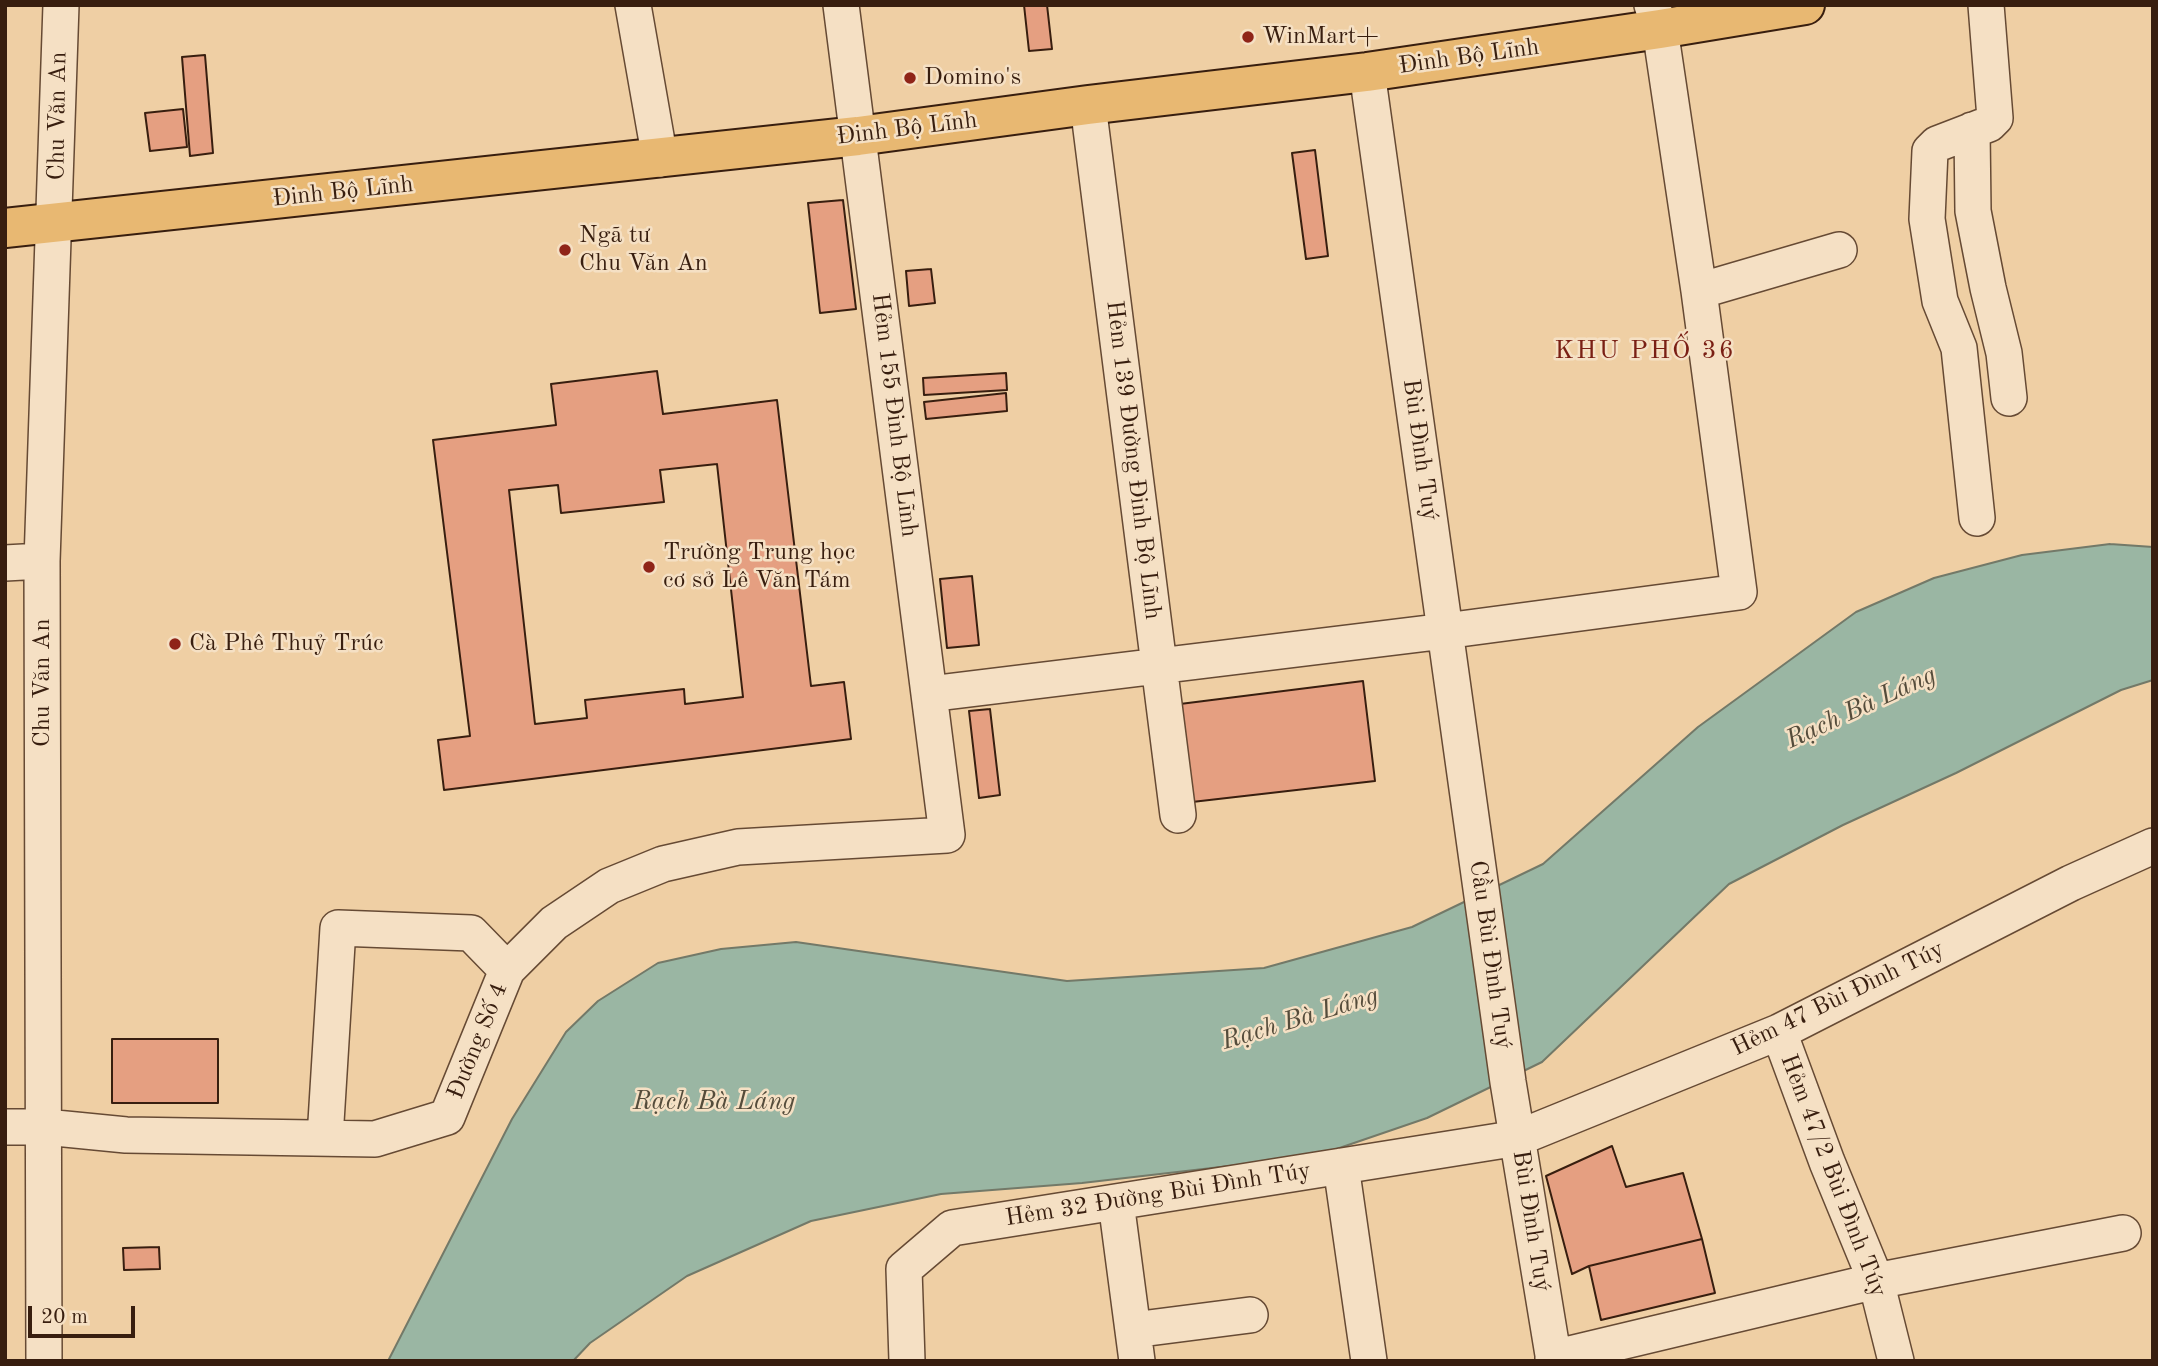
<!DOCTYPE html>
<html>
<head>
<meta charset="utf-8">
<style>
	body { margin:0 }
	#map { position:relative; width:2158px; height:1366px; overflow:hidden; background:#efcfa4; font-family:"Old Standard TT",serif }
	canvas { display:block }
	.frame { position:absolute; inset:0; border:7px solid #381e0f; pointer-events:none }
	.scale { position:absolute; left:28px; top:1306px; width:107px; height:32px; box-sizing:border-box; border:4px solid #381e0f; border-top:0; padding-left:9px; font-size:21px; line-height:24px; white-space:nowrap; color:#381e0f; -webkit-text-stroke:5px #f5e0c4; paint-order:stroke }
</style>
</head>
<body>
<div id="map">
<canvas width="2158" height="1366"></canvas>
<div class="frame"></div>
<div class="scale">20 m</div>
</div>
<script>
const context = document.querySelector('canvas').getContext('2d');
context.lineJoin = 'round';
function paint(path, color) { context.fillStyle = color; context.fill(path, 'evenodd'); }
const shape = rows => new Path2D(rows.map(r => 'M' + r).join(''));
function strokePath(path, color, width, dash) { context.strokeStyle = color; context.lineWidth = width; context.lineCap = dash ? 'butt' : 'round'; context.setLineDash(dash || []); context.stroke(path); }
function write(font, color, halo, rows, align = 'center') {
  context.font = font + ' "Old Standard TT",serif'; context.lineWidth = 5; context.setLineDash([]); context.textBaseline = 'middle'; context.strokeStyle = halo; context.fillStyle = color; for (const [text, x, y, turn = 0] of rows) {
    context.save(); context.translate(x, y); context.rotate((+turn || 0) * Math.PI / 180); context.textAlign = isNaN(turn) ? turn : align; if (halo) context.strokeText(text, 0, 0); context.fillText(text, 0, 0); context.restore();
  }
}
const water = shape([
	[2110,544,2153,547,2153,680,2121,690,1956,773,1843,825,1729,884,1542,1062,1427,1118,1316,1156,1082,1183,941,1194,811,1221,687,1276,590,1343,573,1361,388,1361,512,1119,566,1032,598,1001,658,963,721,949,796,942,1067,981,1264,968,1412,927,1543,864,1698,727,1856,612,1934,578,2022,555,2110,544]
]);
const building = shape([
	[1024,5,1047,5,1052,49,1029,51,1024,5],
	[205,55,213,153,190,156,182,57,205,55],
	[183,109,187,147,150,151,145,113,183,109],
	[1315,150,1328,256,1306,259,1292,153,1315,150],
	[843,200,856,309,820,313,808,203,843,200],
	[931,269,935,303,909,306,906,271,931,269],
	[657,371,663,414,777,400,811,686,844,682,851,739,444,790,438,740,470,736,433,440,556,425,551,384,657,371],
	[717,464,743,697,685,704,684,689,585,700,587,718,535,724,509,490,558,485,561,513,664,502,660,470,717,464],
	[1006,373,1007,390,924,395,923,378,1006,373],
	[1006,393,1007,411,926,419,924,402,1006,393],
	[972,576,979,645,947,648,940,579,972,576],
	[1363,681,1375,781,1192,802,1180,704,1363,681],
	[990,709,1000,795,979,798,969,711,990,709],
	[112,1039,218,1039,218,1103,112,1103,112,1039],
	[1612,1146,1626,1187,1683,1173,1702,1239,1589,1266,1572,1274,1546,1176,1612,1146],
	[1702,1239,1715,1293,1601,1320,1589,1266,1702,1239],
	[159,1247,160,1269,124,1270,123,1248,159,1247]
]);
const minor = shape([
	[633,5,660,159],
	[1367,72,1508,1082,1554,1361],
	[1088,105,1178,815],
	[1972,130,1973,211,1988,288,2004,353,2009,398],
	[1699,291,1839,250],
	[1977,518,1959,348,1940,301,1927,219,1930,151,1937,144,1989,124,1995,118,1986,5],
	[5,563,42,561],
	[929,694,1445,631,1739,592,1699,291,1660,29,1652,5],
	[1779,1032,1827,1162,1876,1281,1896,1361],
	[5,1127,45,1127,126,1135,375,1139,447,1117,507,970,554,923,609,886,663,864,738,847,947,835,841,5],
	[325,1138,338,928,471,933,507,970],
	[1341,1166,1369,1361],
	[1116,1202,1137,1361],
	[1133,1330,1250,1315],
	[1553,1358,1876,1281,2123,1233],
	[44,1361,42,561,61,5],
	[907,1361,904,1269,952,1228,1518,1138,1779,1032,2071,883,2153,846]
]);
const major = shape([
	[5,228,858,136,1088,105,1367,72,1660,29,1805,5]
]);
const markers = [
	[1248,37,7,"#8f2418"],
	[910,78,7,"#8f2418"],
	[565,250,7,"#8f2418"],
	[649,567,7,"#8f2418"],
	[175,644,7,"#8f2418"]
];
const poiNames = [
	["WinMart+",1262,37],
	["Domino's",924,78],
	["Ngã tư",579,236],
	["Chu Văn An",579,264],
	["Trường Trung học",663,553],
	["cơ sở Lê Văn Tám",663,581],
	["Cà Phê Thuỷ Trúc",189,644]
];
const streetNames = [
	["Đinh Bộ Lĩnh",1469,57,-8],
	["Chu Văn An",58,116,-89],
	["Đinh Bộ Lĩnh",907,129,-7],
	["Đinh Bộ Lĩnh",343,192,-6],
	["Hẻm 155 Đinh Bộ Lĩnh",894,415,83],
	["Bùi Đình Tuý",1420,450,82],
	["Hẻm 139 Đường Đinh Bộ Lĩnh",1133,460,83],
	["Chu Văn An",43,683,-90],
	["Cầu Bùi Đình Tuý",1490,955,82],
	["Hẻm 47 Bùi Đình Túy",1838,999,-26],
	["Đường Số 4",478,1041,-68],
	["Hẻm 47/2 Bùi Đình Túy",1833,1176,69],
	["Hẻm 32 Đường Bùi Đình Túy",1158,1195,-9],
	["Bùi Đình Tuý",1531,1221,81]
];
const neighbourhoodNames = [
	["KHU PHỐ 36",1645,351]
];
const waterNames = [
	["Rạch Bà Láng",1861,708,-25],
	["Rạch Bà Láng",1300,1019,-17],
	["Rạch Bà Láng",714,1102]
];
paint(water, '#9ab6a3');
strokePath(water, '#737968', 2);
paint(building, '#e59f81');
strokePath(building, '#381e0f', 2);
strokePath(minor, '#664a34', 38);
strokePath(major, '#381e0f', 42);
strokePath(minor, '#f5e0c4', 35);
strokePath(major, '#e8b872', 38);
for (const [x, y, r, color] of markers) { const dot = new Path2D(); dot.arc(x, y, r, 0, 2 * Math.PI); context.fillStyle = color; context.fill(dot); strokePath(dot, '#f5e0c4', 2.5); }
write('24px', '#381e0f', '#f5e0c4', poiNames, 'left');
write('24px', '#381e0f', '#f5e0c4', streetNames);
context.letterSpacing = '2px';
write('26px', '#7a1f14', '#f5e0c4', neighbourhoodNames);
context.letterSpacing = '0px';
write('italic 26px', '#554c3b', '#f5e0c4', waterNames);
</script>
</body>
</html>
